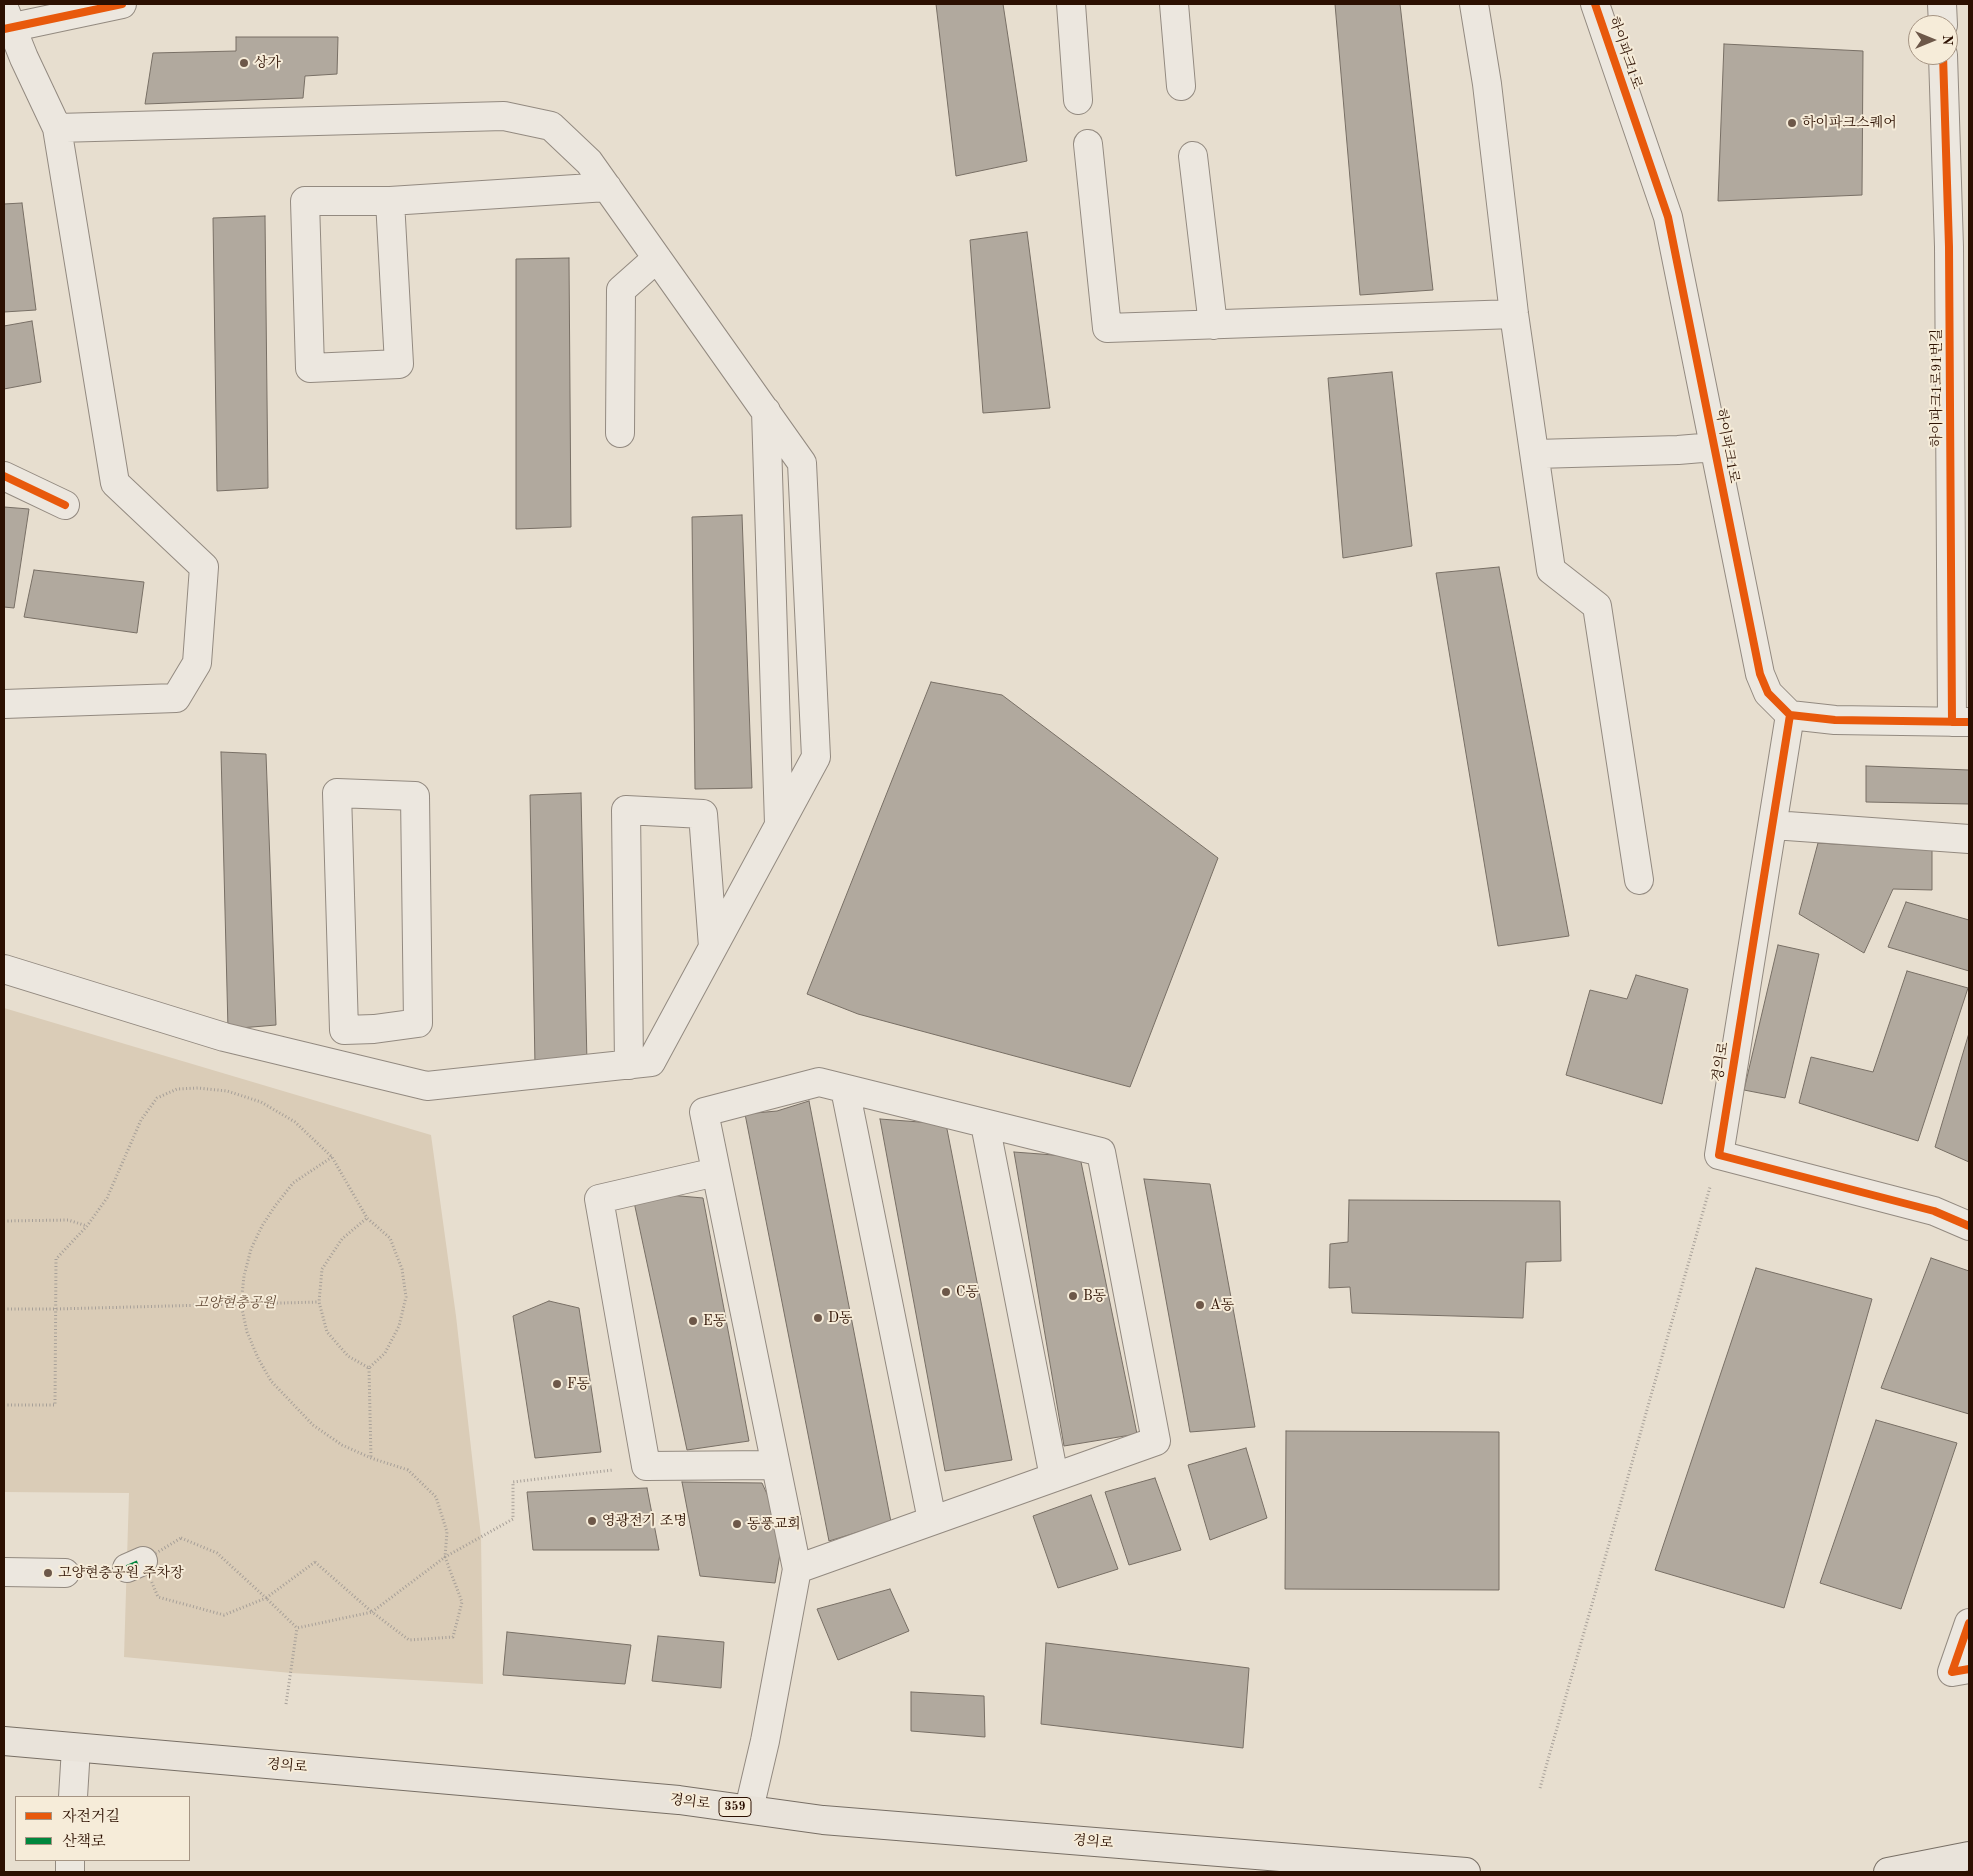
<!DOCTYPE html>
<html>
<head>
<meta charset="utf-8">
<style>
	body { margin:0 }
	#map { position:relative; width:1973px; height:1876px; overflow:hidden; background:#e7decf; font-family:"Old Standard TT","Noto Serif KR",serif }
	canvas { display:block }
	.frame { position:absolute; inset:0; border:5px solid #2c1001; pointer-events:none }
	.legend { position:absolute; left:15px; top:1796px; width:175px; height:65px; box-sizing:border-box; background:#f6ecd9; border:1px solid #a59483; margin:0; padding:6px 9px; list-style:none; font-size:15px; color:#2c1001 }
	.legend li { display:flex; align-items:center; gap:10px; height:25px }
	.legend b { width:25px; border:1px solid #a59483 }
	.north { position:absolute; left:1908px; top:15px; width:50px; height:50px; box-sizing:border-box; background:#f6ecd9; border:1px solid #a59483; border-radius:50%; rotate:90deg; font-size:14px; font-weight:700; line-height:20px; text-align:center; color:#2c1001 }
	.north::after { content:''; display:block; margin:auto; width:18px; height:22px; background:#6d5849; clip-path:polygon(50% 0,100% 100%,50% 72%,0 100%) }
</style>
</head>
<body>
<div id="map">
<canvas width="1973" height="1876"></canvas>
<div class="frame"></div>
<ul class="legend">
<li><b style="height:6px;background:#e8590c"></b>자전거길</li>
<li><b style="height:6px;background:#00873e"></b>산책로</li>
</ul>
<div class="north">N</div>
</div>
<script>
const context = document.querySelector('canvas').getContext('2d');
context.lineJoin = 'round';
function paint(path, color) { context.fillStyle = color; context.fill(path, 'evenodd'); }
const shape = rows => new Path2D(rows.map(r => 'M' + r).join(''));
function strokePath(path, color, width, dash) { context.strokeStyle = color; context.lineWidth = width; context.lineCap = dash ? 'butt' : 'round'; context.setLineDash(dash || []); context.stroke(path); }
function write(font, color, halo, rows, align = 'center') {
  context.font = font + ' "Old Standard TT","Noto Serif KR",serif'; context.lineWidth = 4; context.setLineDash([]); context.textBaseline = 'middle'; context.strokeStyle = halo; context.fillStyle = color; for (const [text, x, y, turn = 0] of rows) {
    context.save(); context.translate(x, y); context.rotate((+turn || 0) * Math.PI / 180); context.textAlign = isNaN(turn) ? turn : align; if (halo) context.strokeText(text, 0, 0); context.fillText(text, 0, 0); context.restore();
  }
}
const green = shape([
	[4,1008,431,1135,456,1316,481,1536,483,1684,291,1673,124,1657,129,1493,4,1492]
]);
const building = shape([
	[936,4,1003,4,1027,161,956,176,936,4],
	[1335,4,1400,4,1433,290,1360,295,1335,4],
	[236,37,338,37,337,74,305,76,303,98,145,104,153,53,236,51,236,37],
	[1724,44,1863,51,1862,195,1718,201,1724,44],
	[22,203,36,310,4,312,4,204,22,203],
	[265,216,268,488,217,491,213,218,265,216],
	[1027,232,1050,408,983,413,970,240,1027,232],
	[569,258,571,527,516,529,516,259,569,258],
	[32,321,41,382,4,389,4,326,32,321],
	[1392,372,1412,546,1343,558,1328,378,1392,372],
	[4,507,29,509,14,608,4,607,4,507],
	[742,515,752,788,695,789,692,517,742,515],
	[1499,567,1569,936,1498,946,1436,573,1499,567],
	[34,570,144,582,137,633,24,617,34,570],
	[931,682,1002,695,1218,858,1130,1087,858,1014,807,994,931,682],
	[221,752,266,754,276,1025,228,1029,221,752],
	[1866,766,1969,770,1969,804,1866,802,1866,766],
	[581,793,587,1063,535,1065,530,795,581,793],
	[1818,843,1932,850,1932,890,1893,889,1864,953,1799,914,1818,843],
	[1906,902,1969,920,1969,971,1888,947,1906,902],
	[1778,945,1819,954,1785,1098,1744,1090,1778,945],
	[1907,971,1968,988,1918,1141,1799,1103,1811,1057,1873,1072,1907,971],
	[1636,975,1688,989,1662,1104,1566,1075,1590,990,1627,999,1636,975],
	[1969,1033,1969,1162,1935,1147,1969,1033],
	[809,1101,891,1522,829,1541,745,1114,777,1111,809,1101],
	[880,1119,946,1124,1012,1460,945,1471,880,1119],
	[1014,1152,1080,1157,1137,1434,1064,1446,1014,1152],
	[1144,1179,1210,1184,1255,1427,1190,1432,1144,1179],
	[669,1195,703,1198,749,1441,687,1450,634,1202,669,1195],
	[1349,1200,1560,1201,1561,1261,1526,1262,1523,1318,1352,1313,1350,1287,1329,1288,1330,1244,1348,1242,1349,1200],
	[1931,1258,1969,1271,1969,1414,1881,1388,1931,1258],
	[1756,1268,1872,1299,1784,1608,1655,1570,1756,1268],
	[549,1301,579,1308,601,1452,535,1458,513,1316,549,1301],
	[1876,1420,1957,1443,1901,1609,1820,1583,1876,1420],
	[1286,1431,1499,1432,1499,1590,1285,1589,1286,1431],
	[1246,1448,1267,1518,1210,1540,1188,1465,1246,1448],
	[1155,1478,1181,1550,1129,1565,1105,1492,1155,1478],
	[682,1482,762,1483,784,1531,775,1583,700,1576,682,1482],
	[647,1488,659,1550,533,1550,527,1492,647,1488],
	[1091,1495,1118,1569,1058,1588,1033,1516,1091,1495],
	[890,1589,909,1631,838,1660,817,1609,890,1589],
	[507,1632,631,1645,625,1684,503,1675,507,1632],
	[658,1636,724,1642,721,1688,652,1681,658,1636],
	[1046,1643,1249,1668,1243,1748,1041,1724,1046,1643],
	[911,1692,984,1696,985,1737,911,1731,911,1692]
]);
const path = shape([
	[332,1157,293,1183,275,1206,262,1226,251,1249,244,1276,241,1304,247,1332,258,1358,271,1381,313,1425,342,1445,371,1458,408,1470,436,1497,447,1532,445,1557,462,1602,453,1637,409,1640,372,1612,445,1557,513,1519,513,1482,613,1470],
	[4,1221,68,1220,87,1226],
	[4,1309,56,1309,319,1302],
	[369,1368,371,1458],
	[4,1405,55,1405,56,1259,87,1226,107,1198,141,1120,157,1098,177,1089,198,1088,227,1091,261,1102,295,1122,332,1157,367,1218,390,1238,402,1269,406,1297,399,1326,385,1353,369,1368,348,1356,327,1332,319,1302,322,1269,342,1239,367,1218],
	[181,1538,217,1553,266,1598,224,1615,158,1597,143,1561,181,1538],
	[315,1562,372,1612,297,1628,266,1598,315,1562],
	[286,1704,297,1628],
	[1540,1788,1710,1187]
]);
const minor = shape([
	[1071,4,1078,100],
	[1174,4,1181,86],
	[1474,4,1487,84,1514,314,1551,570,1597,606,1639,880],
	[1595,4,1668,217,1760,674,1768,693,1790,715,1835,720,1969,722],
	[1942,4,1943,25],
	[4,8,24,58,57,128,115,483,204,567,197,663,176,698,4,704],
	[4,29,122,4],
	[1943,55,1949,247,1952,722],
	[1088,144,1107,328,1514,314],
	[1193,156,1213,325],
	[390,201,399,364,310,368,305,201,390,201,607,187],
	[766,411,779,824],
	[620,433,621,290,657,258],
	[1536,454,1678,450,1714,447],
	[4,476,65,505],
	[1790,715,1719,1155,1934,1211,1969,1226],
	[337,793,415,796,418,1023,374,1029,344,1030,337,793],
	[1773,825,1969,839],
	[4,969,224,1037,427,1086,651,1062,816,757,802,463,589,162,551,126,504,116,57,128],
	[629,1065,626,810,703,814,713,947],
	[845,1089,932,1520],
	[985,1124,1054,1477],
	[716,1172,599,1199,646,1466,775,1465],
	[127,1568,143,1561],
	[4,1572,65,1573],
	[1969,1623,1952,1672,1969,1669],
	[73,1797,76,1748],
	[749,1809,765,1741,797,1569,1156,1441,1101,1152,819,1082,704,1112,797,1569],
	[70,1872,70,1860]
]);
const major = shape([
	[4,1741,679,1800,823,1820,1466,1872],
	[1888,1872,1969,1856]
]);
const quiet = shape([
	[127,1568,143,1561]
]);
const cycleway = shape([
	[1595,4,1668,217,1760,674,1768,693,1790,715,1835,720,1969,722],
	[4,29,122,4],
	[1943,55,1949,247,1952,722],
	[4,476,65,505],
	[1790,715,1719,1155,1934,1211,1969,1226],
	[1969,1623,1952,1672,1969,1669]
]);
const markers = [
	[244,63,5,"#6d5849"],
	[1792,123,5,"#6d5849"],
	[946,1292,5,"#6d5849"],
	[1073,1296,5,"#6d5849"],
	[1200,1305,5,"#6d5849"],
	[818,1318,5,"#6d5849"],
	[693,1321,5,"#6d5849"],
	[557,1384,5,"#6d5849"],
	[592,1521,5,"#6d5849"],
	[737,1524,5,"#6d5849"],
	[48,1573,5,"#6d5849"]
];
const shields = [
	[735,1807,32]
];
const shieldNames = [
	["359",735,1807]
];
const streetNames = [
	["하이파크1로",1625,53,71],
	["하이파크1로91번길",1937,388,-90],
	["하이파크1로",1727,446,79],
	["경의로",1721,1062,-81],
	["경의로",287,1766,5],
	["경의로",690,1802,7],
	["경의로",1093,1842,5]
];
const poiNames = [
	["상가",254,63],
	["하이파크스퀘어",1802,123],
	["C동",956,1292],
	["B동",1083,1296],
	["A동",1210,1305],
	["D동",828,1318],
	["E동",703,1321],
	["F동",567,1384],
	["영광전기 조명",602,1521],
	["동풍교회",747,1524],
	["고양현충공원 주차장",58,1573]
];
const parkNames = [
	["고양현충공원",235,1303]
];
paint(green, '#daccb7');
paint(building, '#b1a99e');
strokePath(building, '#786f65', 1);
strokePath(minor, '#938a80', 30);
strokePath(major, '#786f65', 30);
strokePath(path, '#a69f98', 3, [1, 2.5]);
strokePath(minor, '#ece7df', 28);
strokePath(major, '#e9e3da', 28);
strokePath(quiet, '#00873e', 6, [12, 6]);
strokePath(cycleway, '#e8590c', 8);
for (const [x, y, r, color] of markers) { const dot = new Path2D(); dot.arc(x, y, r, 0, 2 * Math.PI); context.fillStyle = color; context.fill(dot); strokePath(dot, '#f6ecd9', 2); }
for (const [x, y, w] of shields) { const box = new Path2D(); box.roundRect(x - w / 2, y - 9.5, w, 19, 4); context.fillStyle = '#f6ecd9'; context.fill(box); strokePath(box, '#2c1001', 1); }
write('bold 12px', '#2c1001', null, shieldNames);
write('14px', '#2c1001', '#f6ecd9', streetNames);
write('14px', '#2c1001', '#f6ecd9', poiNames, 'left');
write('italic 14px', '#654d3a', '#f6ecd9', parkNames);
</script>
</body>
</html>
